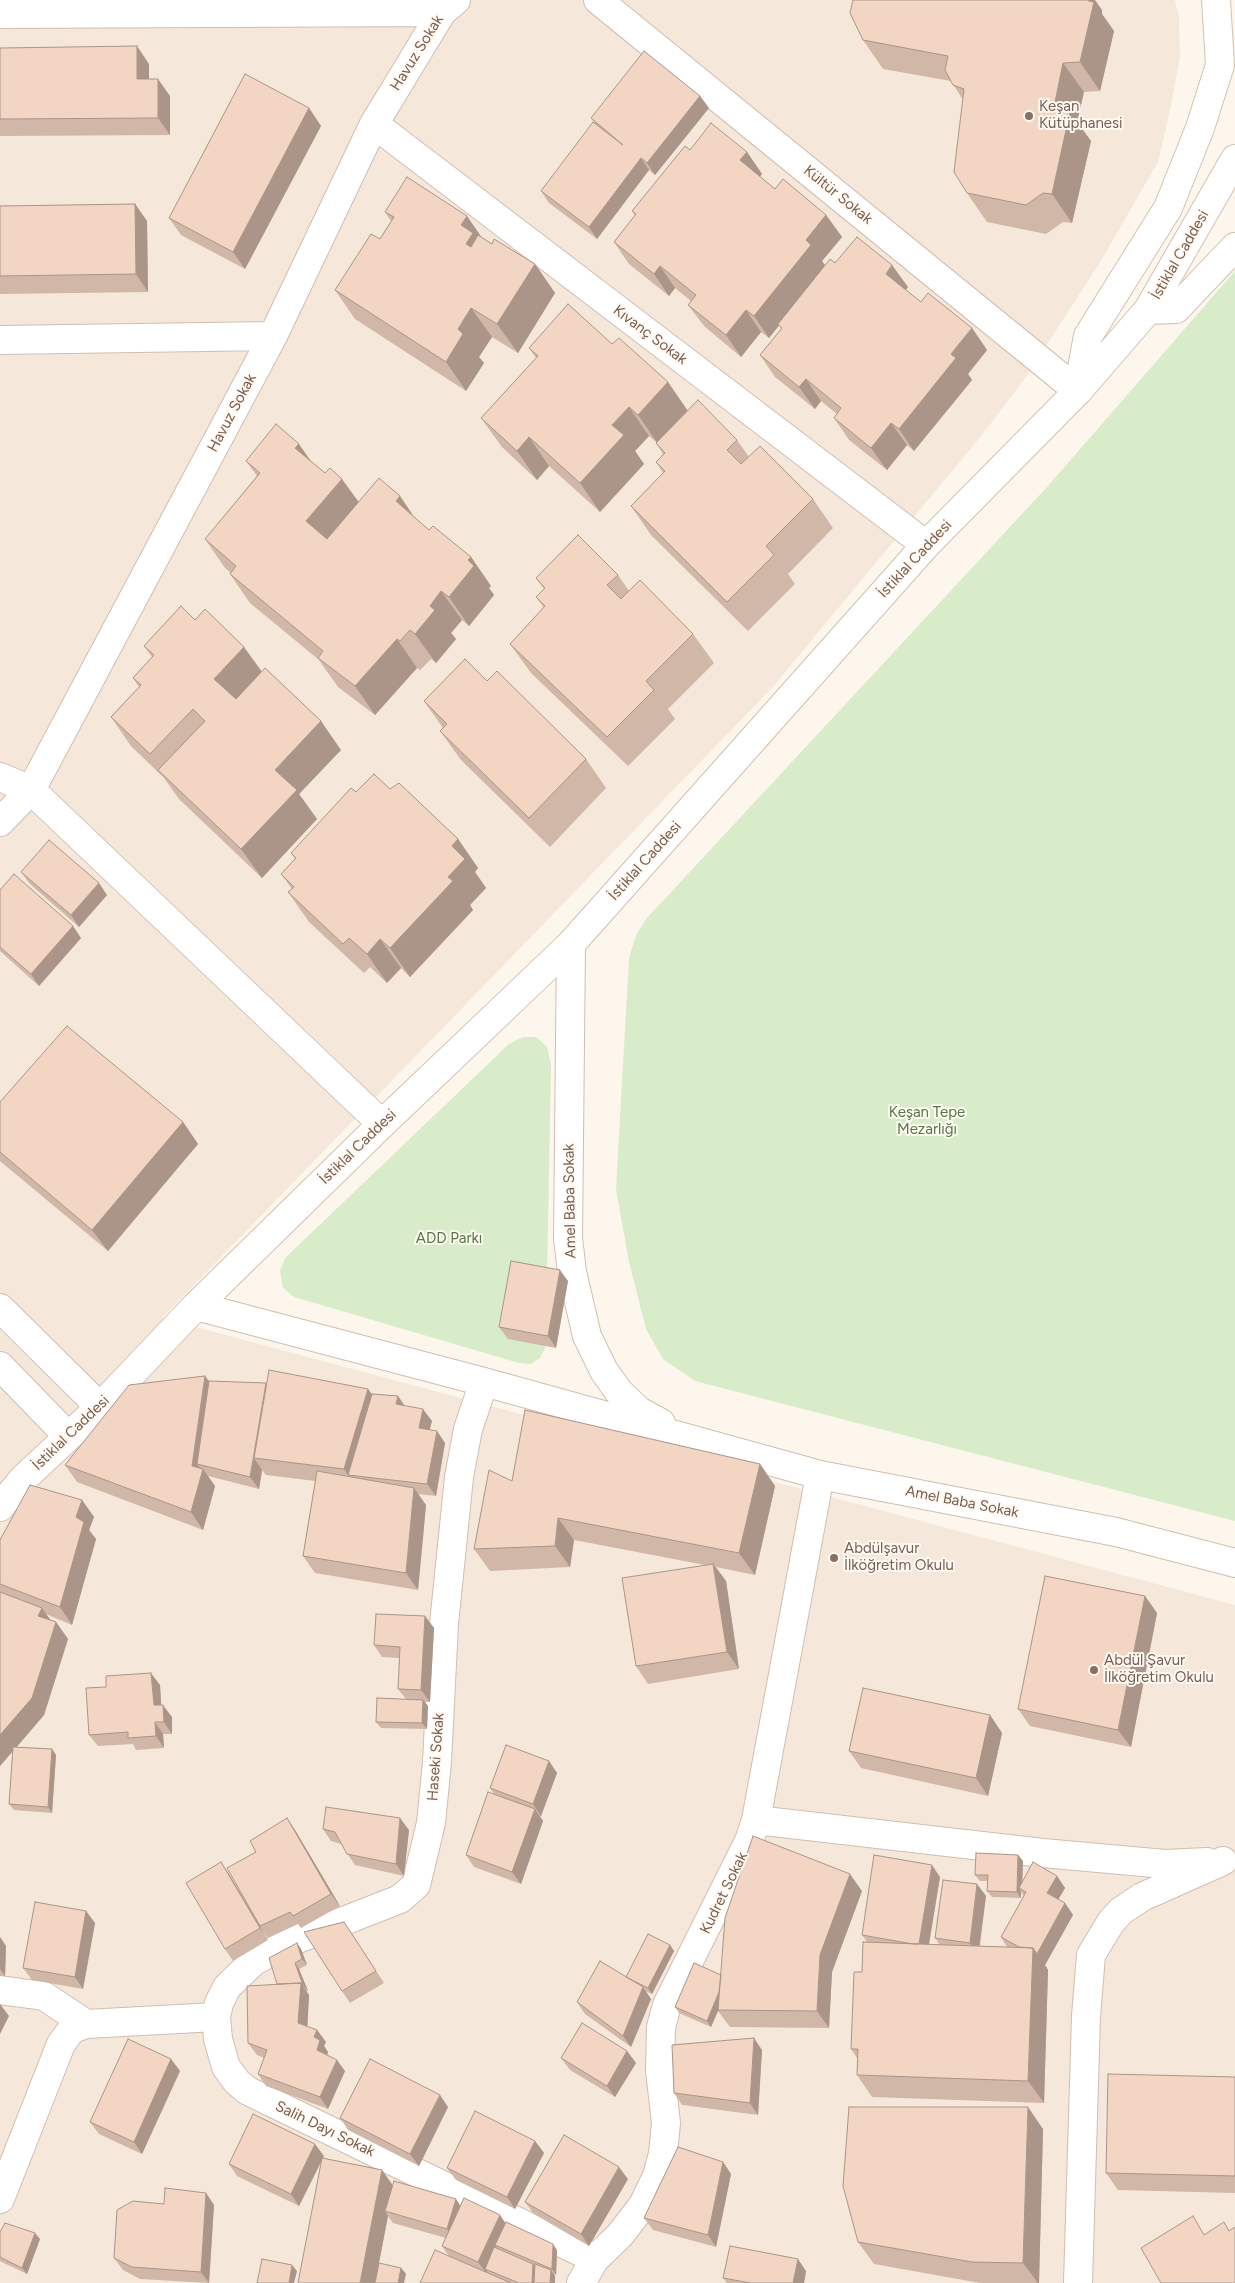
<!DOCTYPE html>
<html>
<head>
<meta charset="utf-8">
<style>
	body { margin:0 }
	canvas { display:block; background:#fdf6ec }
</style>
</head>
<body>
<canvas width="1235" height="2283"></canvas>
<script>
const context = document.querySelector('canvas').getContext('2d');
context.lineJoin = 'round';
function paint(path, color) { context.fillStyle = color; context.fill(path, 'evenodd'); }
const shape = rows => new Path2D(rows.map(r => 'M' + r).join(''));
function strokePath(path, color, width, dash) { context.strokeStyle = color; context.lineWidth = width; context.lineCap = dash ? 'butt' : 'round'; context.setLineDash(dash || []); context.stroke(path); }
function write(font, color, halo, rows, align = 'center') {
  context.font = font + ' Figtree,sans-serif'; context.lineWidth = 4; context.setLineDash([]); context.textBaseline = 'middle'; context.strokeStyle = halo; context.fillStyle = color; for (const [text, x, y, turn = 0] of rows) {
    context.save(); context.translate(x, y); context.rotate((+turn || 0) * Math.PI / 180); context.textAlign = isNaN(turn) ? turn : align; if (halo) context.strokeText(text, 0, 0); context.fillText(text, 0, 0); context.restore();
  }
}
const residential = shape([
	[0,0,1175,0,1179,17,1180,56,1171,106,1158,162,1099,264,1026,377,982,435,771,689,162,1318,1235,1605,1235,2283,0,2283]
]);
const green = shape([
	[1235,271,1235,1521,695,1381,663,1359,646,1329,629,1262,616,1189,629,958,636,935,647,918,1047,487],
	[523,1037,536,1037,547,1047,551,1064,546,1336,545,1348,540,1358,531,1364,519,1363,294,1297,283,1288,280,1271,285,1258,509,1044]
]);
const street = shape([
	[598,0,1078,391],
	[0,14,442,12],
	[374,124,926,545],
	[1148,310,1176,309,1235,247],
	[0,340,273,336],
	[0,777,31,790,382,1124],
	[0,822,31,790,273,336,374,124,442,12,456,0],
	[571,944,568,1238,572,1272,587,1336,604,1371,619,1392,639,1411,661,1423],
	[196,1306,484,1382,820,1475,1116,1532,1235,1563],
	[0,1308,100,1407],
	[0,1366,68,1436],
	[756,1820,1043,1853,1165,1864,1207,1862],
	[0,1990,44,1996,86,2024],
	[216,2017,219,2003,227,1987,254,1961,290,1942,400,1899,416,1885,431,1823,437,1762,444,1624,459,1477,468,1429,484,1382],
	[0,2199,61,2044,72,2029,86,2024,216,2017,218,2039,226,2067,237,2082,248,2091,595,2259],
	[581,2283,595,2259,620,2235,643,2205,657,2176,663,2154,666,2123,660,2070,661,2027,667,2005,749,1841,756,1820,820,1475],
	[1078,2283,1086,2016,1091,1955,1111,1922,1121,1911,1142,1897,1223,1861]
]);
const secondary = shape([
	[1078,389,1088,336,1168,208,1200,128,1220,65,1216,0],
	[0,1507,23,1479,100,1407,196,1306,382,1124,571,944,926,545,1078,391,1148,310,1235,159]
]);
const wall = shape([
	[1102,10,1102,14,1114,31,1100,91,1084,92,1077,122,1091,141,1072,223,1063,222,1046,234,987,222,967,193,963,100,951,81,883,69,863,40],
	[0,48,149,64,149,79,170,96,170,135,0,136],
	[700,96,709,108,655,175,649,170,597,239,549,203,541,191,595,124,591,118],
	[309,108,321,126,245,269,181,235,169,218],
	[690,150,747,152,762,174,760,177,775,189,826,215,842,237,822,261,825,265,835,263,908,287,906,290,921,302,972,328,987,350,968,374,972,380,914,451,907,445,887,470,849,440,834,418,837,414,821,401,815,409,775,377,760,355,781,329,779,325,769,338,761,332,741,357,704,326,688,305,691,301,675,288,669,296,629,264,614,242,635,216,632,211],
	[135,204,147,221,148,292,0,294,0,206],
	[385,212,482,238,492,244,535,264,555,293,518,353,492,337,479,357,484,363,466,391,355,319,335,290,380,239,391,221],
	[612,344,688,411,737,440,749,457,813,499,833,528,788,574,795,584,748,631,651,535,631,506,663,473,656,462,663,454,656,443,656,442,649,436,635,451,644,464,600,512,549,466,537,480,502,447,481,418,536,358,529,348],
	[246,461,312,462,359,502,400,496,414,517,429,530,471,557,491,586,489,588,494,595,469,626,462,620,451,633,456,639,436,663,431,659,420,670,417,668,375,715,338,687,319,660,250,603,230,574,231,573,225,568,205,539,257,476],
	[618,575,629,591,693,634,714,663,668,709,675,719,628,766,531,673,510,644,544,608,536,597,544,589,536,578],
	[195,620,262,672,341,750,299,794,317,819,262,878,179,799,164,778,131,746,111,717,139,687,133,678,152,657,144,646],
	[487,681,586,759,606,788,550,847,461,760,440,731,443,728,424,701],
	[390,789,458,839,478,868,475,872,486,888,470,905,473,910,410,977,401,968,387,983,370,967,364,973,309,922,288,892,292,889,281,874,295,859,291,853,356,792],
	[21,872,107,895,79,927,30,884],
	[0,890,81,938,39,986,0,951],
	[0,1102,183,1122,198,1144,108,1251,0,1161],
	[568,1281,556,1348,508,1339,499,1327],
	[205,1376,209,1381,368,1389,372,1394,398,1396,404,1405,432,1421,429,1429,445,1443,436,1496,418,1494,426,1505,418,1590,315,1573,303,1556,315,1481,266,1475,262,1470,259,1489,208,1476,215,1486,203,1530,77,1482,65,1465],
	[760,1464,775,1486,755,1575,716,1567,726,1581,739,1669,648,1684,636,1666,705,1565,574,1540,570,1567,490,1571,474,1549,512,1481],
	[82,1500,94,1517,89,1530,96,1539,72,1625,46,1614,50,1620,56,1622,68,1639,44,1715,17,1747,52,1749,56,1755,52,1813,14,1810,9,1804,13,1751,0,1766,0,1540],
	[1145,1596,1157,1613,1131,1747,1030,1726,1018,1709],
	[425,1616,434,1628,430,1702,425,1702,428,1706,427,1729,381,1728,376,1722,406,1699,398,1689,400,1658,382,1657,374,1645],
	[160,1685,161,1705,172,1717,172,1734,163,1734,164,1748,136,1750,133,1744,98,1746,89,1735],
	[990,1715,1002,1733,988,1796,861,1768,849,1751],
	[549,1761,557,1773,541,1816,540,1816,543,1821,521,1884,474,1867,466,1855,494,1794,490,1788],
	[287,1818,295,1830,340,1906,301,1928,298,1924,268,1938,260,1927,268,1940,233,1961,225,1949,229,1874,257,1921,256,1852],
	[323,1829,409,1830,404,1876,355,1865,341,1844,331,1841],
	[1018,1855,1023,1861,1022,1883,1057,1876,1065,1888,1058,1900,1065,1903,1073,1915,1045,1965,1048,1970,1044,2103,872,2097,857,2075,857,2058,851,2049,867,1942,862,1935,940,1877,929,1944,939,1944,935,1938,977,1884,986,1896,980,1946,1007,1947,1001,1937,1024,1896,1021,1892,1021,1898,992,1897,987,1891,988,1881,980,1881,975,1875],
	[862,1891,832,1972,829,2028,730,2027,718,2011,711,2027,679,2013,675,2007,721,1975],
	[86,1911,95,1923,83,1989,32,1980,23,1968],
	[352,1934,384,1983,350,2003,342,1991],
	[0,1937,6,1946,5,1976,0,1976],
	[297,1943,301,1949,307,1965,299,1969,308,1991,306,1991,309,1995,307,2027,317,2030,326,2042,324,2046,328,2052,327,2055,345,2071,328,2109,266,2086,258,2074,264,2058,257,2055,248,2043],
	[670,1945,674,1951,652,1994,645,1991,651,1999,631,2047,585,2014,577,2002,626,1977],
	[762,2050,758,2115,682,2105,674,2093],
	[627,2051,636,2063,615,2097,570,2070,561,2058],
	[171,2059,180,2071,142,2154,99,2134,90,2122],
	[1235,2077,1235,2193,1118,2190,1106,2173],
	[448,2107,419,2166,348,2130,340,2118],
	[1043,2129,1039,2283,980,2283,874,2264,858,2242],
	[535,2141,544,2153,515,2209,456,2180,447,2168],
	[324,2156,323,2158,382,2170,392,2185,460,2206,505,2223,557,2250,556,2275,553,2274,555,2276,555,2283,420,2283,449,2256,442,2246,446,2238,393,2223,388,2216,378,2268,401,2268,406,2274,298,2283,322,2160,299,2206,237,2176,229,2164],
	[723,2162,731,2174,716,2247,653,2230,644,2218],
	[628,2179,589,2246,534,2214,525,2202],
	[206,2193,214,2205,209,2283,140,2279,123,2270,114,2258,164,2204],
	[0,2232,40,2239,27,2274,0,2261],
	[806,2271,804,2283,727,2283,723,2278]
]);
const shadedWall = shape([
	[1088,0,1095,0,1102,10,1102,14,1114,31,1100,91,1080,62],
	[137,46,149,64,149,96,137,79],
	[1063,63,1084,92,1077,122,1091,141,1072,223,1052,194,1054,107],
	[158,79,170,96,170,135,158,118],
	[700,96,709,108,655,175,647,163],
	[309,108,321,126,245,269,233,252],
	[747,152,762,174,755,182,740,160],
	[641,158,649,170,597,239,589,227],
	[135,204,147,221,148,292,136,274],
	[826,215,842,237,822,261,826,267,769,338,754,316,806,240],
	[467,216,487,245,494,262,466,244,461,225],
	[535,264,555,293,518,353,497,324],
	[892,265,908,287,901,296,886,274],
	[660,266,675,288,669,296,654,274],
	[471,308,492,337,479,357,484,363,466,391,446,362,458,329],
	[746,310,761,332,741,357,726,335],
	[972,328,987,350,968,374,972,380,914,451,899,429,951,354],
	[806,379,821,401,815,409,799,387],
	[668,382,688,411,658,444,638,415],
	[629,407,649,436,635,451,644,464,600,512,580,483,612,425],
	[891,423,907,445,887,470,871,448],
	[529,437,549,466,537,480,517,451],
	[299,444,319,473,295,448],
	[342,479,363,508,326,550,306,521],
	[400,496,420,526,396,501],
	[471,557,491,586,489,588,494,595,469,626,449,597,468,560],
	[441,591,462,620,451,633,456,639,436,663,415,634,430,606],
	[397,639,417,668,375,715,355,686],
	[244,647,265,676,235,708,214,679],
	[321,721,341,750,299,794,317,819,262,878,241,849,275,770],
	[458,839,478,868,475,872,486,888,470,905,473,910,410,977,390,948,448,877,452,846],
	[99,883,107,895,79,927,71,915],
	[73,926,81,938,39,986,31,974],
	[380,939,401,968,387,983,367,954],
	[183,1122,198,1144,108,1251,92,1230],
	[560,1270,568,1281,556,1348,548,1336],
	[205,1376,217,1393,197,1464,202,1471,203,1469,215,1486,203,1530,191,1512,192,1466],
	[368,1389,380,1406,348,1475,356,1487,344,1469],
	[398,1396,406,1408,396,1404],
	[423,1409,432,1421,427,1440,419,1428],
	[437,1431,445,1443,436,1496,427,1484],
	[254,1458,262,1470,259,1489,250,1477],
	[760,1464,775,1486,755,1575,739,1553],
	[414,1488,426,1505,418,1590,406,1573],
	[82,1500,94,1517,89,1530,96,1539,72,1625,60,1607,76,1517],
	[558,1518,574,1540,570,1567,555,1546],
	[713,1564,726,1581,739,1669,727,1652],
	[1145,1596,1157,1613,1131,1747,1118,1730],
	[42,1608,54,1625,38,1616],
	[425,1616,434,1628,430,1702,421,1690],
	[56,1622,68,1639,44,1715,0,1766,0,1735],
	[151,1673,160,1685,162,1717,154,1705],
	[423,1700,428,1706,427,1729,422,1723],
	[163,1705,172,1717,172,1734,164,1722],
	[990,1715,1002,1733,988,1796,976,1778],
	[155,1722,163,1734,164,1748,156,1736],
	[52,1749,56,1755,52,1813,48,1807],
	[549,1761,557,1773,541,1816,533,1804],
	[535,1809,543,1821,521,1884,512,1872],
	[287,1818,295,1830,340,1906,331,1894],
	[400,1818,409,1830,404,1876,396,1864],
	[1018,1855,1023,1861,1022,1890,1019,1888,1021,1892,1021,1898,1017,1892],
	[221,1862,229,1874,268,1940,260,1928],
	[932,1865,940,1877,927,1956,919,1944],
	[850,1874,862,1891,832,1972,829,2028,817,2011,820,1955],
	[1057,1876,1065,1888,1055,1905,1047,1893],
	[977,1884,986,1896,978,1955,970,1943],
	[1065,1903,1073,1915,1045,1965,1048,1970,1044,2103,1028,2081,1033,1948],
	[86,1911,95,1923,83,1989,75,1977],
	[0,1937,6,1946,5,1976,0,1969],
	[297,1943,301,1949,307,1965,302,1959],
	[670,1945,674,1951,652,1994,648,1988],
	[295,1963,299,1969,308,1991,303,1985],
	[726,1977,730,1983,711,2027,707,2021],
	[301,1983,309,1995,307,2035,298,2023],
	[643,1987,651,1999,631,2047,623,2036],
	[0,2004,9,2016,0,2034],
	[317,2030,326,2042,324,2046,328,2052,325,2062,317,2050,314,2037],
	[754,2038,762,2050,758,2115,750,2103],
	[627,2051,636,2063,615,2097,607,2086],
	[171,2059,180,2071,142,2154,134,2142],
	[337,2060,345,2071,328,2109,320,2097],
	[440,2095,448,2107,419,2166,410,2154],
	[1028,2107,1043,2129,1039,2283,1038,2283,1023,2263],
	[535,2141,544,2153,515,2209,507,2197],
	[315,2144,324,2156,299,2206,291,2194],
	[723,2162,731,2174,716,2247,708,2235],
	[619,2167,628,2179,589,2246,581,2234],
	[382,2170,394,2187,385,2211,388,2216,375,2283,360,2283],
	[206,2193,214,2205,209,2283,201,2272],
	[456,2199,464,2211,455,2241,447,2229],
	[500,2215,508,2227,495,2245,498,2249,485,2269,488,2272,487,2274,478,2262],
	[35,2233,40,2239,27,2274,22,2268],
	[553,2244,557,2250,556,2275,552,2269],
	[798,2259,806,2271,804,2283,793,2283],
	[533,2264,538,2270,537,2283,532,2283],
	[292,2265,297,2271,294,2283,289,2283],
	[401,2268,406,2274,404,2283,398,2283],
	[551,2270,555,2276,555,2283,550,2283]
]);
const building = shape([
	[853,0,1088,0,1089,1,1094,2,1080,62,1063,63,1054,107,1070,112,1052,194,1043,193,1026,205,967,193,954,172,964,89,953,85,945,70,948,56,863,40,850,13,853,0],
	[137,46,137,79,158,79,158,118,0,119,0,48,137,46],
	[644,51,700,96,647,163,641,158,589,227,541,191,593,122,623,145,591,118,644,51],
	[245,74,309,108,233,252,169,218,245,74],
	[711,123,747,152,740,160,775,189,783,179,826,215,806,240,811,245,754,316,746,310,726,335,688,305,696,295,660,266,654,274,614,242,636,214,632,211,685,146,690,150,711,123],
	[407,177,467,216,461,225,473,233,466,244,471,247,478,235,492,244,494,239,535,264,497,324,471,308,458,329,463,334,446,362,335,290,371,234,380,239,394,217,385,212,407,177],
	[135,204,136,274,0,276,0,206,135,204],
	[857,237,892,265,886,274,921,302,928,293,972,328,951,354,956,358,899,429,891,423,871,448,834,418,841,408,806,379,799,387,760,355,782,328,778,324,830,259,835,263,857,237],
	[568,304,612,344,619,338,668,382,638,415,629,407,612,425,624,435,580,483,529,437,517,451,481,418,538,356,529,348,568,304],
	[698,400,737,440,727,450,741,464,760,446,813,499,766,546,774,555,727,602,631,506,665,471,656,462,665,453,656,443,698,400],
	[276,424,299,444,295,448,325,473,330,468,342,479,306,521,327,539,379,478,400,496,396,501,429,530,433,526,471,557,468,560,474,566,449,597,441,591,430,606,435,610,415,634,410,630,400,641,397,639,355,686,318,658,323,651,230,574,236,566,205,539,260,473,246,461,276,424],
	[578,535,618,575,607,585,621,599,640,580,693,634,646,681,654,690,607,737,510,644,545,606,536,597,545,588,536,578,578,535],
	[181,606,195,620,205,609,244,647,214,679,236,699,265,668,321,721,275,770,297,790,241,849,158,770,205,721,193,709,150,754,111,717,141,685,133,678,154,655,144,646,181,606],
	[465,659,487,681,497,671,586,759,529,818,440,731,447,724,424,701,465,659],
	[374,774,390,789,399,783,458,839,452,846,465,859,448,877,453,881,390,948,380,939,367,954,349,938,343,944,288,892,294,887,281,874,296,858,291,853,351,788,356,792,374,774],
	[49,840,99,883,71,915,21,872,49,840],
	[14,874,73,926,31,974,0,947,0,890,14,874],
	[67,1026,183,1122,92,1230,0,1152,0,1102,67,1026],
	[511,1261,560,1270,548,1336,499,1327,511,1261],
	[269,1370,368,1389,344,1469,254,1458,269,1370],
	[205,1376,192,1466,203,1469,191,1512,65,1465,129,1385,205,1376],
	[209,1381,266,1383,250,1477,197,1464,209,1381],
	[372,1394,398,1396,396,1404,423,1409,419,1428,437,1431,427,1484,348,1475,372,1394],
	[525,1410,760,1464,739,1553,558,1518,555,1546,474,1549,489,1470,512,1481,525,1410],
	[317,1471,414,1488,406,1573,303,1556,317,1471],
	[30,1485,82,1500,76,1517,84,1522,60,1607,0,1584,0,1540,30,1485],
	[713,1564,727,1652,636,1666,622,1578,713,1564],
	[1045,1576,1145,1596,1118,1730,1018,1709,1045,1576],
	[0,1592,42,1608,38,1616,56,1622,32,1698,0,1735,0,1592],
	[376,1614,425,1616,421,1690,398,1689,400,1647,374,1645,376,1614],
	[151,1673,154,1705,163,1705,164,1722,155,1722,156,1736,128,1738,128,1732,89,1735,86,1688,106,1687,106,1676,151,1673],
	[863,1688,990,1715,976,1778,849,1751,863,1688],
	[377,1698,423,1700,422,1723,376,1722,377,1698],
	[506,1745,549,1761,533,1804,490,1788,506,1745],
	[13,1747,52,1749,48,1807,9,1804,13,1747],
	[488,1792,535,1809,512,1872,466,1855,488,1792],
	[326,1807,400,1818,396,1864,347,1854,335,1832,323,1829,326,1807],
	[287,1818,331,1894,293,1916,290,1912,260,1926,227,1868,256,1852,250,1841,287,1818],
	[753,1836,850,1874,820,1955,817,2011,718,2010,725,1918,753,1836],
	[976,1853,1018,1855,1017,1892,987,1891,988,1875,975,1875,976,1853],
	[874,1855,932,1865,919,1944,913,1944,862,1935,874,1855],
	[221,1862,260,1928,225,1949,186,1883,221,1862],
	[1033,1862,1057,1876,1047,1893,1065,1903,1037,1954,1033,1948,1019,1947,1001,1937,1026,1892,1019,1888,1033,1862],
	[943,1880,977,1884,970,1943,935,1938,943,1880],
	[35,1902,86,1911,75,1977,23,1968,35,1902],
	[344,1922,376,1971,342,1991,304,1932,344,1922],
	[648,1934,670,1945,648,1988,626,1977,648,1934],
	[863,1942,1033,1948,1028,2081,857,2075,858,2049,851,2049,854,1972,862,1972,863,1942],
	[297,1943,302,1959,295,1963,303,1985,302,1985,301,1983,277,1984,269,1958,297,1943],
	[600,1961,643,1987,623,2036,577,2002,600,1961],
	[694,1963,721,1975,719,1992,707,2021,675,2007,694,1963],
	[301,1983,298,2023,317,2030,314,2037,320,2040,317,2050,337,2060,320,2097,258,2074,267,2050,248,2043,247,1986,301,1983],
	[582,2023,627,2051,607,2086,561,2058,582,2023],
	[754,2038,750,2103,674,2093,672,2045,754,2038],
	[128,2039,171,2059,134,2142,90,2122,128,2039],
	[370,2059,440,2095,410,2154,340,2118,370,2059],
	[1108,2074,1235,2077,1235,2176,1106,2173,1108,2074],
	[849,2107,1028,2107,1023,2263,972,2262,858,2242,843,2186,849,2107],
	[475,2111,535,2141,507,2197,447,2168,475,2111],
	[253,2114,315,2144,291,2194,229,2164,253,2114],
	[564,2135,619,2167,581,2234,525,2202,564,2135],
	[678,2147,723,2162,708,2235,644,2218,678,2147],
	[322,2158,382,2170,360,2283,298,2283,322,2158],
	[394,2181,456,2199,447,2229,385,2211,394,2181],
	[165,2188,206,2193,201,2272,132,2267,114,2258,117,2210,133,2201,164,2204,165,2188],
	[464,2198,500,2215,478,2262,442,2246,464,2198],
	[1193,2216,1204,2235,1224,2222,1229,2231,1235,2227,1235,2283,1161,2283,1141,2248,1193,2216],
	[506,2222,553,2244,552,2269,495,2245,506,2222],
	[5,2223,35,2233,22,2268,0,2257,0,2232,5,2223],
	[730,2246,798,2259,793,2283,751,2283,723,2278,730,2246],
	[494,2247,533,2264,532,2283,519,2283,485,2269,494,2247],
	[435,2250,511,2283,420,2283,435,2250],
	[262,2259,292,2265,289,2283,257,2283,262,2259],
	[379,2263,401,2268,398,2283,375,2283,379,2263],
	[535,2264,551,2270,550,2283,534,2283,535,2264]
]);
const markers = [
	[1029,116,5,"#8d6e63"],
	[834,1558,5,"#8d6e63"],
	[1094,1670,5,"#8d6e63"]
];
const streetNames = [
	["Havuz Sokak",417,53,-58],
	["Kültür Sokak",838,195,39],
	["İstiklal Caddesi",1180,255,-60],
	["Kıvanç Sokak",650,335,37],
	["Havuz Sokak",232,413,-62],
	["İstiklal Caddesi",915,559,-47],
	["İstiklal Caddesi",645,861,-48],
	["İstiklal Caddesi",358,1147,-44],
	["Amel Baba Sokak",570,1201,-91],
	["İstiklal Caddesi",71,1433,-44],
	["Amel Baba Sokak",962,1502,11],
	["Haseki Sokak",436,1757,-86],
	["Kudret Sokak",724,1893,-64],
	["Salih Dayı Sokak",325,2129,26]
];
const educationNames = [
	["Keşan",1039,107],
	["Kütüphanesi",1039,124],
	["Abdülşavur",844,1549],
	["İlköğretim Okulu",844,1566],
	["Abdül Şavur",1104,1661],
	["İlköğretim Okulu",1104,1678]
];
const parkNames = [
	["Keşan Tepe",927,1113],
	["Mezarlığı",927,1130],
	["ADD Parkı",449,1239]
];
paint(residential, '#f5e8da');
paint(green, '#d8ecc9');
strokePath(street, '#d1beb0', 30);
strokePath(secondary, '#d6c0b0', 30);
strokePath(street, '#fff', 28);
strokePath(secondary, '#fff', 28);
paint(wall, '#d1b7a8');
paint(shadedWall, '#aa9588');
paint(building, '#f3d5c3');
strokePath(building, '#aa9588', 1);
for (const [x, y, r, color] of markers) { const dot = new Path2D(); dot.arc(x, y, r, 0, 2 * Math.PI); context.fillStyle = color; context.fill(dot); strokePath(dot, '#fffaf3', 2); }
write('15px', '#7a5c4d', '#fffaf3', streetNames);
write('15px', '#785e54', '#fffaf3', educationNames, 'left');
write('15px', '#537a41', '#fffaf3', parkNames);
</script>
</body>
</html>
